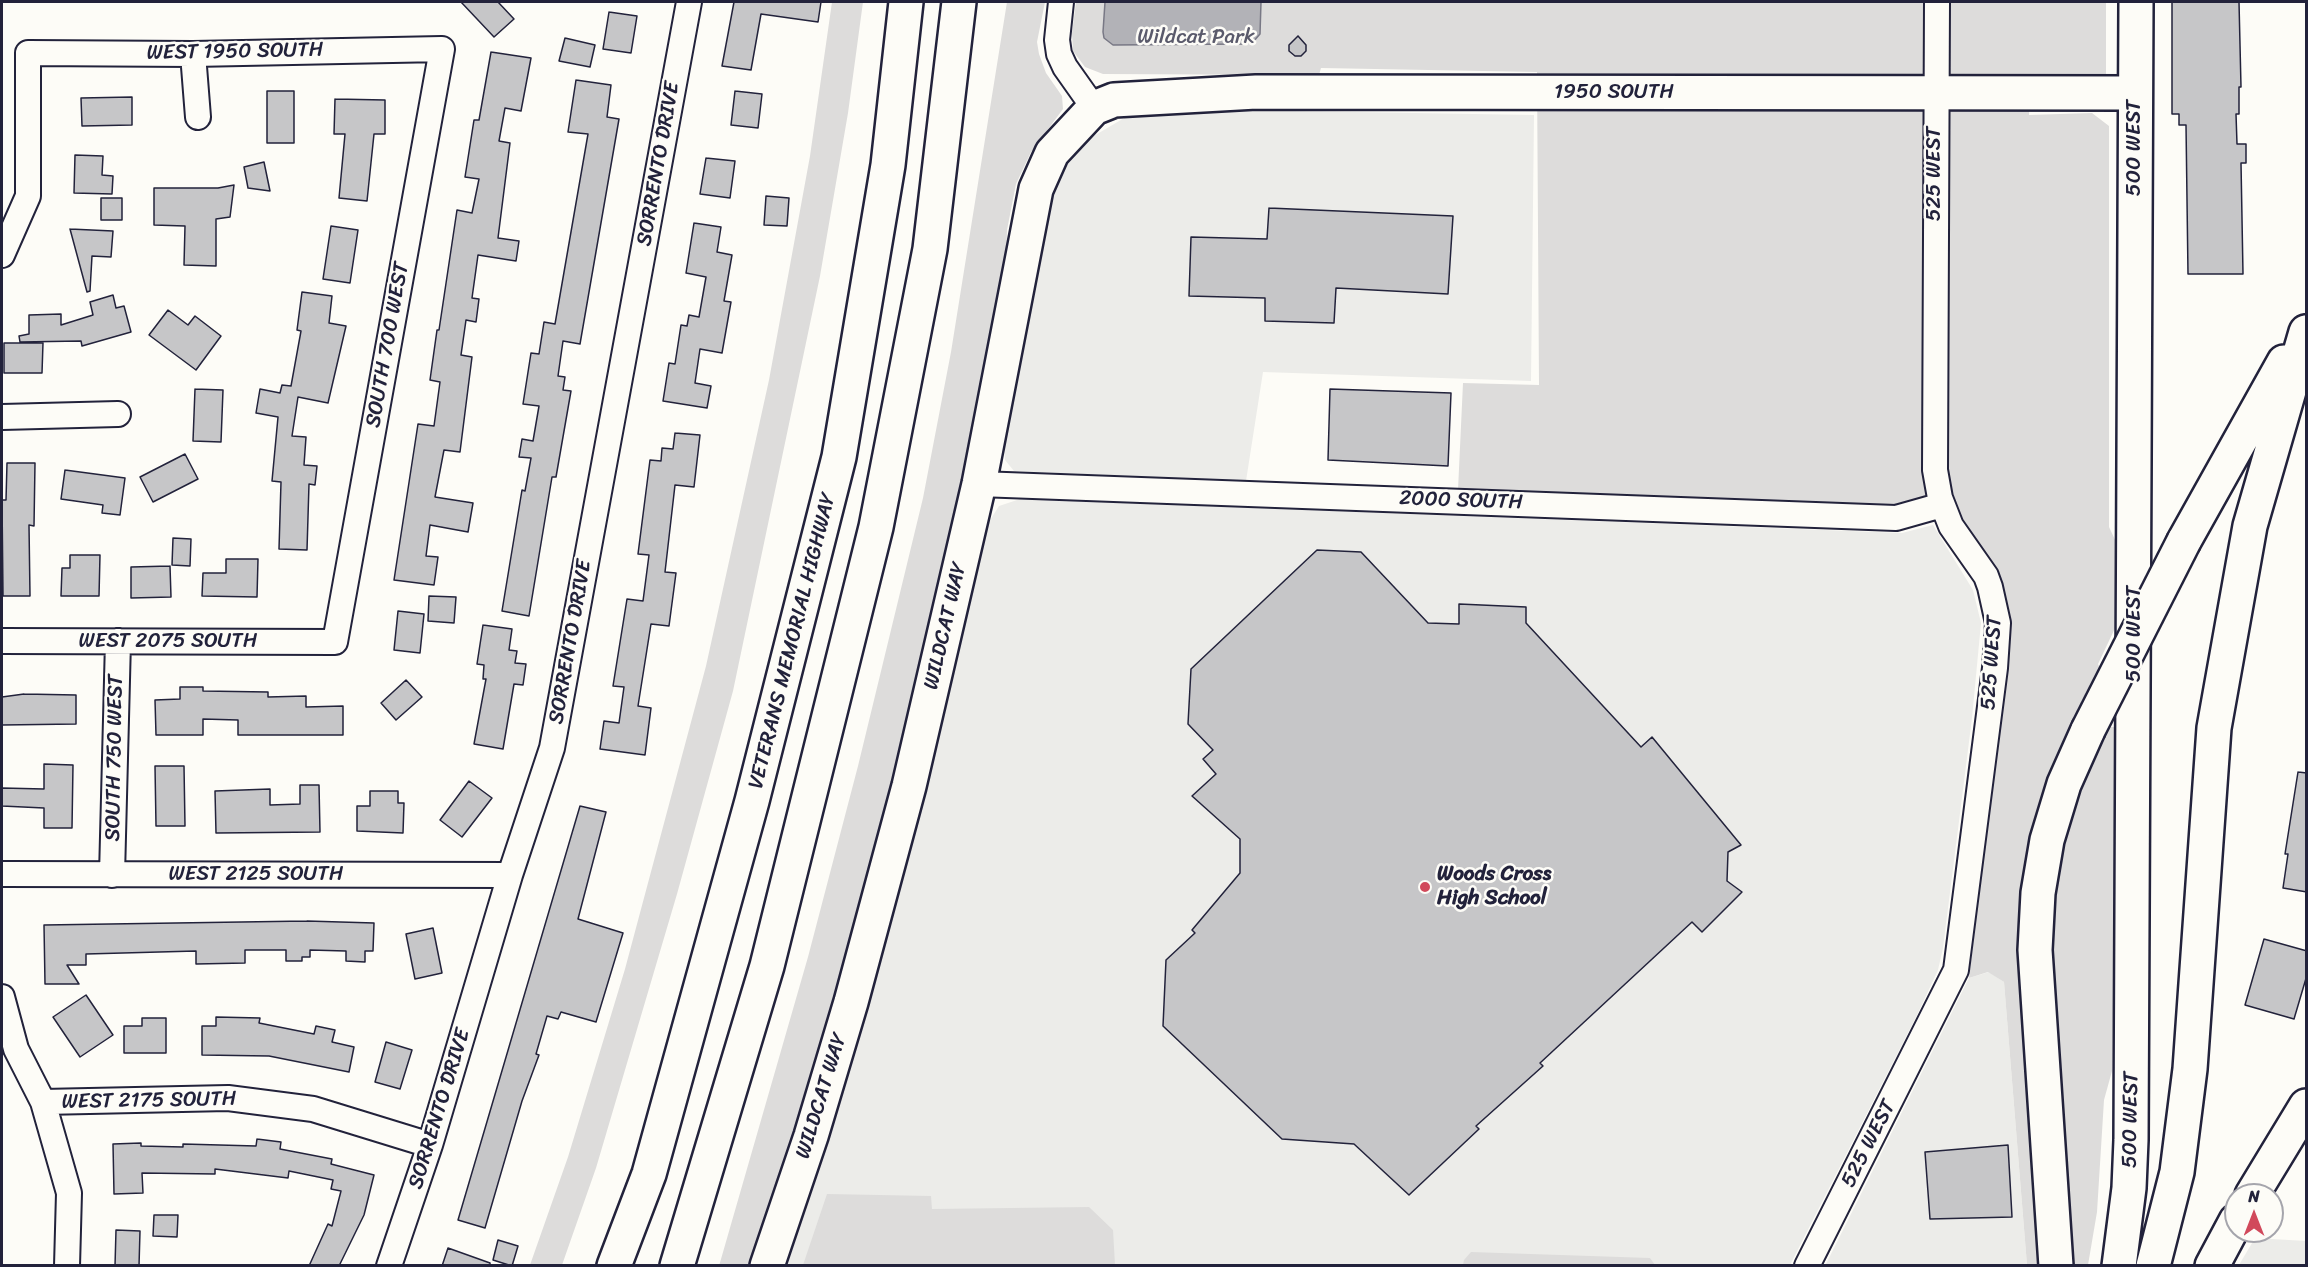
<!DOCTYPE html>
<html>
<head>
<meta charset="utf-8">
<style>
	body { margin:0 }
	#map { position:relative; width:2308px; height:1267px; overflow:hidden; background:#fdfcf7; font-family:Sriracha,sans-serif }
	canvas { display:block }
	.frame { position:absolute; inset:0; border:3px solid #22223b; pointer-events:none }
	.north { position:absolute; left:2224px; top:1183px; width:60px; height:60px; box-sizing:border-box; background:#fdfcf7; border:2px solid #a5a5ac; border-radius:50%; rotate:0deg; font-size:16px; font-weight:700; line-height:24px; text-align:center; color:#22223b }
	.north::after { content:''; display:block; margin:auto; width:21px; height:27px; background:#d1495b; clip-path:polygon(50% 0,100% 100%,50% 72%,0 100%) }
</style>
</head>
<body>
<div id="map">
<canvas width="2308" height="1267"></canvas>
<div class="frame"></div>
<div class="north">N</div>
</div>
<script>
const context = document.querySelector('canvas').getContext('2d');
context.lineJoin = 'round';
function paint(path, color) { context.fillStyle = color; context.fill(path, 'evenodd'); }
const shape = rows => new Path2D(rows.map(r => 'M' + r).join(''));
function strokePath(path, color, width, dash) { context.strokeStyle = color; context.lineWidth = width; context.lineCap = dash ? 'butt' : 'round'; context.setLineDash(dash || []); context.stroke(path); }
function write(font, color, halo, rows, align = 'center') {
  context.font = font + ' Sriracha,sans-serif'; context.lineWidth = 5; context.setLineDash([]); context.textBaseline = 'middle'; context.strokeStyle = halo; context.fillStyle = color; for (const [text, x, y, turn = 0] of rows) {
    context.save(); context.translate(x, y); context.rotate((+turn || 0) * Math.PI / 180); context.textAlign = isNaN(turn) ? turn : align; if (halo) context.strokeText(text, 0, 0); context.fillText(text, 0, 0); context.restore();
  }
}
const built = shape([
	[1233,110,1534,115,1531,381,1263,372,1246,481,1014,471,1005,460,1004,445,1045,221,1049,201,1063,170,1092,137,1126,117,1138,114],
	[1020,499,1902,533,1933,525,1973,590,1981,623,1972,718,1943,948,1938,970,1917,1015,1790,1265,787,1266,836,1114,897,898,931,767,987,525,999,506],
	[1989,972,2004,982,2027,1265,1825,1266,1969,978],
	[2255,1238,2306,1241,2306,1265,2239,1265]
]);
const green = shape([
	[832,2,863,2,848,113,820,276,733,691,677,894,596,1168,562,1265,530,1265,568,1157,625,969,706,666,769,380,810,156],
	[1007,2,1045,2,1037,42,1039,54,1046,73,1062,96,1063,109,1031,152,1016,184,1007,230,1006,269,933,633,846,970,754,1265,719,1266,808,957,858,766,923,498,951,352],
	[1076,2,2106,2,2106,74,2030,74,2029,115,2092,113,2109,126,2109,527,2117,544,2117,624,2098,664,2100,669,2054,764,2032,835,2043,1265,2027,1265,2004,982,1988,972,1969,978,2011,623,2000,574,1965,525,1954,501,1912,505,1458,490,1463,383,1539,385,1537,72,1321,68,1319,75,1103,74,1085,67,1073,51,1072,33],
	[2103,727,2118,727,2112,1071,2104,1100,2097,1212,2088,1265,2071,1266,2046,942,2058,835],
	[827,1194,931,1196,932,1209,1089,1207,1113,1230,1115,1265,803,1265],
	[1471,1252,1650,1258,1655,1265,1463,1265,1464,1260]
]);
const water = shape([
	[1105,2,1261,2,1260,34,1253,42,1243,44,1113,45,1104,38,1103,32,1105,2]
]);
const building = shape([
	[461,2,498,2,514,19,494,37,461,2],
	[734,2,821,2,818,22,761,14,751,70,722,66,734,2],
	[2172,2,2239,2,2241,87,2239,87,2239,114,2236,114,2237,144,2246,144,2246,163,2241,163,2243,274,2188,274,2186,125,2179,125,2179,114,2172,114,2172,2],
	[609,12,637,16,631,53,603,49,609,12],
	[1298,36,1306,45,1306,51,1301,56,1295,56,1289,51,1289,45,1298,36],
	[565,38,595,45,590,67,559,61,565,38],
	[491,52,531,58,521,111,505,108,499,141,510,143,498,238,519,241,516,261,478,255,472,298,479,299,476,322,466,320,461,355,472,357,460,452,444,450,435,497,473,503,468,532,430,525,426,556,438,557,434,585,394,580,418,424,434,426,440,382,430,380,437,330,439,330,457,210,472,213,479,179,465,177,474,120,479,120,491,52],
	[576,80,611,85,607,117,619,119,580,344,563,341,558,376,565,377,563,390,571,391,556,477,552,477,529,616,502,611,522,490,525,491,531,458,519,457,522,439,533,441,539,406,523,404,531,353,539,354,544,322,555,324,588,134,568,132,576,80],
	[267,91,294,91,294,143,267,143,267,91],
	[735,91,762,94,758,128,731,125,735,91],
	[132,97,132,125,82,126,81,98,132,97],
	[335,99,385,100,385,134,374,134,367,201,339,198,345,134,334,134,335,99],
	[75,155,103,156,102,175,113,176,112,194,74,193,75,155],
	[706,158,735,161,730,198,700,194,706,158],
	[264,162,270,191,248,188,244,167,264,162],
	[234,185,230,217,216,219,216,266,184,265,185,226,154,225,154,188,218,188,234,185],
	[766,196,789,198,787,226,764,225,766,196],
	[101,198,122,198,122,220,101,220,101,198],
	[1269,208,1453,216,1448,294,1336,288,1334,323,1265,321,1265,298,1189,296,1191,237,1267,239,1269,208],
	[694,223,721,227,717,252,732,255,724,301,731,302,722,353,700,349,695,383,711,386,707,408,663,401,669,363,675,364,681,325,687,326,689,315,699,317,706,277,686,273,694,223],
	[331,226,358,230,350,283,323,279,331,226],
	[70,229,113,231,111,257,92,256,90,291,87,292,70,229],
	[302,292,332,296,329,323,346,326,328,403,298,397,292,436,306,437,304,465,317,466,315,485,309,484,307,550,279,549,281,482,272,481,278,417,256,413,260,389,280,393,282,385,291,386,301,331,297,330,302,292],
	[113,295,116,308,124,306,131,332,82,346,81,341,20,342,19,336,29,334,29,315,61,314,61,325,93,315,90,302,113,295],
	[168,310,188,325,195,316,221,336,196,370,149,335,168,310],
	[4,343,43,343,42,373,4,373,4,343],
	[195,389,223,390,221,442,193,441,195,389],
	[1330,389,1451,393,1448,466,1328,460,1330,389],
	[675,433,700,435,694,487,675,485,665,572,676,573,669,626,651,624,638,706,651,708,645,755,600,749,604,721,619,723,624,687,613,686,627,599,643,601,649,555,638,554,650,460,661,461,662,448,673,449,675,433],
	[185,454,198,479,153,502,140,477,185,454],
	[7,463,35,463,34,526,29,525,30,596,3,596,2,500,6,500,7,463],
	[65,470,125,478,120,515,102,513,103,505,61,499,65,470],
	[173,538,191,539,190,566,172,565,173,538],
	[1317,550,1361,552,1428,623,1459,624,1459,604,1526,607,1526,623,1641,747,1652,737,1741,845,1728,852,1727,881,1742,892,1702,932,1692,922,1540,1063,1543,1066,1476,1126,1479,1129,1409,1195,1354,1144,1282,1139,1163,1026,1166,960,1195,933,1192,930,1240,873,1240,839,1192,796,1216,774,1203,759,1213,750,1188,724,1191,669,1317,550],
	[70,555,100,555,99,596,61,596,62,568,70,568,70,555],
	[226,559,258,559,257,597,202,596,203,573,226,573,226,559],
	[170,566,171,597,131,598,131,567,170,566],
	[429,596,456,597,454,623,428,621,429,596],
	[398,611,424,614,420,653,394,650,398,611],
	[483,625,512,629,509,650,517,651,515,663,526,664,523,685,514,684,503,749,474,744,486,679,483,679,484,665,477,664,483,625],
	[406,680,422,697,396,720,381,703,406,680],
	[180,687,203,687,203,691,268,692,268,697,306,696,306,707,343,706,343,735,238,735,238,720,203,719,203,735,156,735,155,700,180,699,180,687],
	[24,694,76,695,76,724,2,725,2,697,24,694],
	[44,764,73,765,72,828,44,828,44,808,2,806,2,788,44,789,44,764],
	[155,766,184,766,185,826,156,826,155,766],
	[2298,772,2307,773,2307,892,2283,888,2288,854,2285,854,2298,772],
	[469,781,492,798,462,837,440,820,469,781],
	[300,785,319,785,320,832,216,833,215,791,270,789,270,805,300,804,300,785],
	[370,791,398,791,398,803,404,803,403,833,357,831,357,806,370,806,370,791],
	[580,806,606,812,578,919,623,933,596,1022,561,1012,558,1019,547,1016,536,1054,539,1055,522,1101,485,1228,458,1220,580,806],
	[307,921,374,923,373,951,365,951,365,962,346,961,346,951,310,950,310,957,302,957,302,961,286,961,286,950,245,950,245,963,196,964,196,951,86,954,86,965,67,965,79,984,45,984,44,925,307,921],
	[433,928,442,973,415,979,406,934,433,928],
	[2264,939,2307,951,2307,975,2294,1019,2245,1005,2264,939],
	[86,995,113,1035,80,1057,53,1017,86,995],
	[216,1017,260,1018,259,1023,314,1034,316,1026,335,1030,332,1042,354,1047,349,1072,269,1056,202,1055,202,1026,216,1026,216,1017],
	[142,1018,166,1018,166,1053,124,1053,124,1026,142,1026,142,1018],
	[386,1042,412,1050,400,1089,375,1082,386,1042],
	[257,1139,281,1142,280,1149,332,1159,331,1164,374,1175,364,1215,339,1266,309,1266,328,1224,332,1226,341,1191,331,1189,333,1180,289,1171,288,1178,215,1169,215,1174,142,1173,143,1193,114,1194,113,1144,141,1143,141,1146,183,1147,183,1144,256,1146,257,1139],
	[2008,1145,2012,1217,1930,1219,1925,1152,2008,1145],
	[154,1215,178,1215,177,1237,153,1236,154,1215],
	[116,1230,140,1231,139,1266,115,1266,116,1230],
	[498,1240,518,1246,512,1266,493,1260,498,1240],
	[448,1248,490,1263,490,1266,442,1266,448,1248]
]);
const street = shape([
	[1061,2,1057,40,1059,54,1065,67,1094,108],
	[193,54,198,117],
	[2,255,28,196,28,53,193,54,442,49,335,642,2,641],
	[2,417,118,414],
	[979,484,1896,518,1942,505],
	[2,874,510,875],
	[112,875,118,641],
	[2,997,16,1049,43,1102,69,1193,67,1266],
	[43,1102,228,1098,313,1109,430,1145],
	[389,1266,430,1145,510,875,552,748,689,2],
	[1807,1266,1956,970,1995,668,1998,623,1990,587,1986,576,1951,526,1940,498,1935,470,1937,2]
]);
const secondary = shape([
	[2252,1195,2306,1106],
	[767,1266,811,1136,851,1002,909,786,979,484,1036,189,1052,153,1094,108,1114,100,1256,92,2135,93],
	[2212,1266,2236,1221]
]);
const primary = shape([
	[2184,541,2284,362],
	[2056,1266,2035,950,2038,893,2047,840,2064,784,2088,730],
	[2119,1266,2129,1188,2131,1140,2136,2],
	[2153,1266,2177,1172,2190,1069,2214,728,2250,526,2306,332]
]);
const highway = shape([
	[614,1266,649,1174,752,801,839,457,888,165,906,2],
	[677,1266,767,966,876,527,930,249,959,2]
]);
const primaryBridge = shape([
	[2088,730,2184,541]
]);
const markers = [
	[1425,887,6,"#d1495b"]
];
const parkNames = [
	["Wildcat Park",1196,38]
];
const streetNames = [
	["WEST 1950 SOUTH",235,52,-1],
	["1950 SOUTH",1614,93],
	["500 WEST",2135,148,-90],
	["SORRENTO DRIVE",659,164,-80],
	["525 WEST",1935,174,-90],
	["SOUTH 700 WEST",388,345,-80],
	["2000 SOUTH",1461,501,2],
	["WILDCAT WAY",946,626,-77],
	["500 WEST",2135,634,-90],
	["VETERANS MEMORIAL HIGHWAY",793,641,-76],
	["WEST 2075 SOUTH",168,642],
	["SORRENTO DRIVE",571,642,-80],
	["525 WEST",1992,663,-86],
	["SOUTH 750 WEST",115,758,-89],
	["WEST 2125 SOUTH",256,875],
	["WILDCAT WAY",822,1096,-73],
	["WEST 2175 SOUTH",149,1101,-1],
	["SORRENTO DRIVE",440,1109,-73],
	["500 WEST",2131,1120,-89],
	["525 WEST",1869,1144,-63]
];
const poiNames = [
	["Woods Cross",1437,875],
	["High School",1437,899]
];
paint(built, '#ecece9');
paint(green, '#dddcdb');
paint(water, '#b2b2b7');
strokePath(water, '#787885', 1.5);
paint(building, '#c6c6c8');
strokePath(building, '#22223b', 1.5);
strokePath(street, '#22223b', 28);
strokePath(secondary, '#22223b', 38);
strokePath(primary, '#22223b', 38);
strokePath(highway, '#22223b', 38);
strokePath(street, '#fdfcf7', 24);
strokePath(secondary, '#fdfcf7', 33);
strokePath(primary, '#fdfcf7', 33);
strokePath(highway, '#fdfcf7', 33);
strokePath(primaryBridge, '#22223b', 38, []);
strokePath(primaryBridge, '#fdfcf7', 33);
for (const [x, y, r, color] of markers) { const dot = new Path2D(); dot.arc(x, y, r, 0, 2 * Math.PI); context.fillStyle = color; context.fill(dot); strokePath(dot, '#fdfcf7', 2); }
write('21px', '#5a5a6b', '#fdfcf7', parkNames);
write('21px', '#22223b', '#fdfcf7', streetNames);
write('bold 21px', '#22223b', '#fdfcf7', poiNames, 'left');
</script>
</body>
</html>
